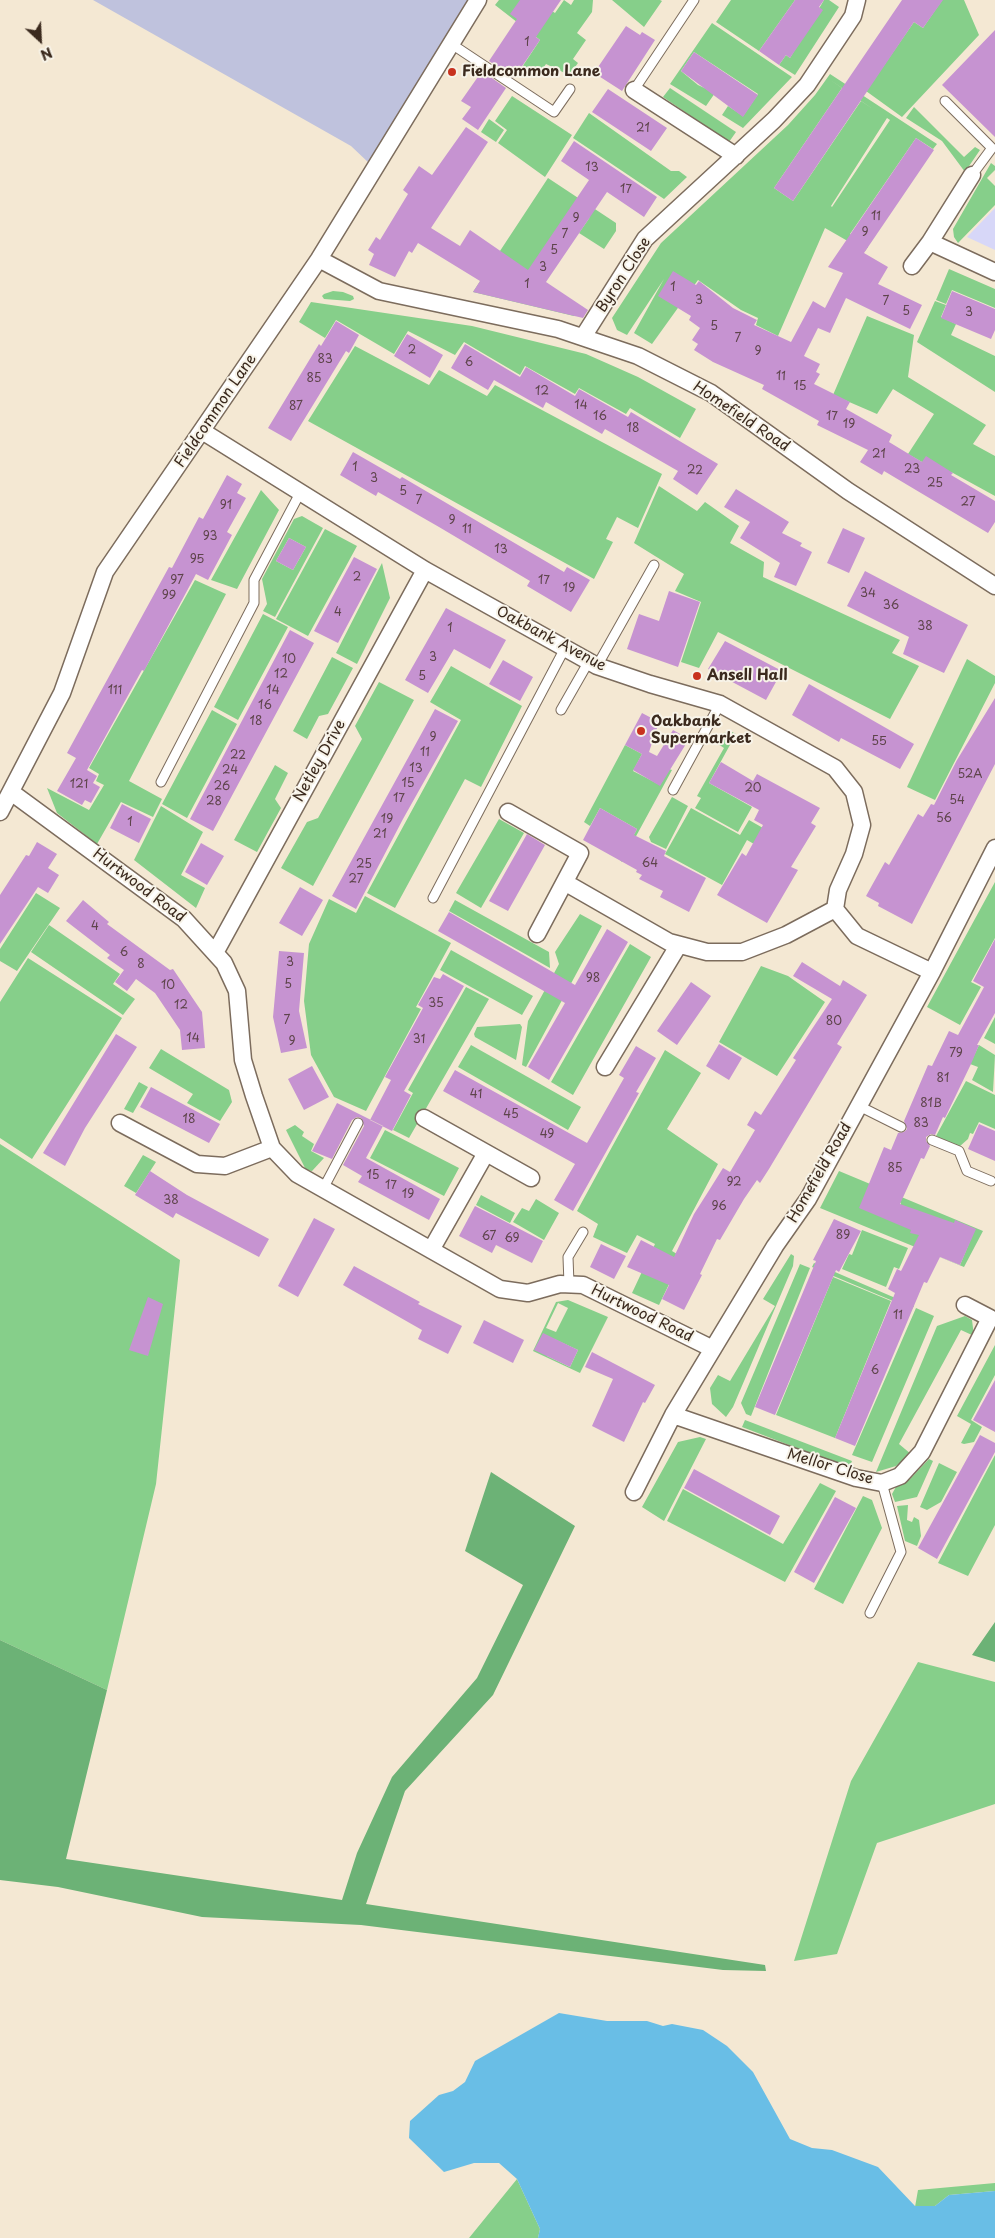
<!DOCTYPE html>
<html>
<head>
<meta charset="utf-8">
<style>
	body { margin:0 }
	#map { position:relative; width:995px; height:2238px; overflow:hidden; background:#f4e8d3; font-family:"Playpen Sans",sans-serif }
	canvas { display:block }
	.north { position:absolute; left:15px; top:15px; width:50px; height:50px; -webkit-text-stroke:4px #f7f3e8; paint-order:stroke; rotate:155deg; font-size:14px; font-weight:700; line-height:20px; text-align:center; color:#3b2a1e }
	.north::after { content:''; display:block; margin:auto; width:18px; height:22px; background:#3b2a1e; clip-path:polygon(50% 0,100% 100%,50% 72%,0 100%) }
</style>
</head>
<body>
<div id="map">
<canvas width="995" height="2238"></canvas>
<div class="north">N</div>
</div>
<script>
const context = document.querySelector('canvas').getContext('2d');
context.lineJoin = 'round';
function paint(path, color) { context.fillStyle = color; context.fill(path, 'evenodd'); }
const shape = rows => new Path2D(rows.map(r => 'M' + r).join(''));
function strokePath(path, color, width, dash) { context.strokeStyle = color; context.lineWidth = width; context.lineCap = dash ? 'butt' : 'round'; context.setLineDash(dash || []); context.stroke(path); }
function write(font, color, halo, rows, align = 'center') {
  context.font = font + ' "Playpen Sans",sans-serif'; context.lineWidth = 4; context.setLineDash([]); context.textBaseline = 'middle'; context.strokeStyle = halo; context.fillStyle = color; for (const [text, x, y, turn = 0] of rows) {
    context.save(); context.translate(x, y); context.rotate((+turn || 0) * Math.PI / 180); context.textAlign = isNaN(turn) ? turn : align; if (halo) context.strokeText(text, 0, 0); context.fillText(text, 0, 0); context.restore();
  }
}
const built = shape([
	[995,208,995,250,967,237]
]);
const industrial = shape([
	[93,0,469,0,370,164,351,146]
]);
const green = shape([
	[499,0,536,0,555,13,564,0,571,5,574,0,593,0,592,12,577,33,586,40,573,59,578,63,569,75,546,64,537,77,522,67,540,40,495,5],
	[612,0,660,0,662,1,644,27],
	[731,0,795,0,759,51,716,22],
	[824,0,829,0,839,7,795,75,779,65,786,55,790,58],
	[942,0,964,0,979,35,902,117,866,91,914,22,923,28],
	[712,23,792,77,743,128,722,115,728,106,743,116,758,94,694,52,681,71,698,85,715,93,706,106,670,84],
	[830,74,937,144,933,149,916,138,850,234,868,247,865,251,825,228,778,336,756,325,758,318,741,310,698,280,652,344,634,333,664,279,627,335,617,330,612,318,661,243,788,125,815,95],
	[829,79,873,109,861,101,793,201,774,188,842,88],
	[887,118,890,120,832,207,831,206],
	[670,88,736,132,729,142,663,97],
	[512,96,572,135,545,177,498,143,507,130,495,121],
	[914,107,964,157,975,147,980,150,965,172,942,141,906,118],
	[589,113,671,171,679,171,687,177,664,199,573,138],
	[489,119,504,130,496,142,481,132],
	[991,163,995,166,995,170,987,178,995,186,995,205,958,243,954,237,953,229],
	[548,178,616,223,616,231,604,249,579,233,590,217,517,286,583,307,574,316,473,292],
	[949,269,995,289,995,308,952,290,946,304,936,300],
	[333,291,343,292,353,296,354,299,350,301,324,299,322,296,324,294],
	[935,301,946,305,941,317,956,324,951,335,995,356,995,392,917,342],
	[311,302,472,326,586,354,638,377,696,409,680,438,630,408,626,414,579,388,575,394,525,366,520,375,464,342,455,355,408,331,394,354,336,320,325,338,299,322],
	[867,316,914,335,908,377,986,425,973,444,995,456,995,496,953,473,922,462,908,454,934,414,893,389,877,414,833,395],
	[355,346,429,385,439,370,487,396,495,385,662,474,638,528,617,517,606,539,613,542,594,579,308,421],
	[659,486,697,511,705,502,739,526,730,543,764,562,763,577,900,640,892,653,919,666,890,719,718,632,699,668,681,662,701,602,675,591,684,574,634,543],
	[261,490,279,510,237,589,211,580],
	[302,516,323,528,275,617,263,611,267,604,262,579,294,519],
	[289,538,306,547,293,570,276,561],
	[325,529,357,546,308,636,276,619],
	[382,563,390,598,357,664,336,653],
	[195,580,226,594,129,781,162,799,153,817,121,802,97,844,57,813,47,788,89,810,104,785,96,781,99,774,89,768],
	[263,614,288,627,238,720,214,707],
	[332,657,353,668,328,714,319,716,307,739,293,731],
	[967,659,995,676,995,683,935,800,907,787],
	[451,666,522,706,481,787,465,779,395,908,367,893,461,720,430,702],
	[379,682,414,700,313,886,281,868,307,822,318,818,362,739,355,726],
	[212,710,237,724,187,818,162,804],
	[732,732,736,734,709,783,752,807,738,832,695,808,701,798,697,796,724,748,715,742,723,733],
	[625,745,642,754,633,771,660,785,669,769,672,770,622,862,620,860,637,829,600,808,590,826,584,822],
	[275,765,288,773,275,799,281,808,257,852,234,840],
	[672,797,688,806,666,849,651,842,649,837],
	[161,806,203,832,181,875,205,888,196,908,134,860],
	[691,808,740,835,749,820,770,832,761,848,747,840,722,885,665,854],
	[499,819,524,833,481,908,456,893],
	[995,882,995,938,971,982,981,987,960,1025,927,1007],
	[36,893,60,908,17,971,0,961,0,949],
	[365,896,451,943,416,1007,421,1009,366,1111,334,1097,311,1055,304,1001,309,944,329,899,356,913],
	[455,900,549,952,550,968,449,911],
	[580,914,602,926,526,1067,522,1065,528,1021,559,964,555,952],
	[49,925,120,974,113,984,135,999,123,1015,31,952],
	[630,944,651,957,573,1095,551,1082],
	[451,950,533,996,522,1015,440,970],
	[28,958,122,1018,32,1159,0,1138,0,1002],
	[761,966,788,976,825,1002,777,1076,719,1042],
	[466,987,489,999,409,1138,393,1130,413,1093,408,1090],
	[995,1017,995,1044,984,1038],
	[520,1024,522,1027,516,1060,475,1037,474,1034,477,1027],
	[471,1045,581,1107,568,1130,458,1067],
	[979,1045,995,1055,993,1092,972,1080,978,1067,970,1064],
	[161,1049,229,1090,232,1102,220,1121,187,1103,193,1094,149,1068],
	[665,1050,701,1073,667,1129,718,1164,672,1251,682,1257,659,1305,632,1293,655,1244,637,1235,627,1253,593,1237,598,1224,577,1211],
	[966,1081,995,1095,995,1129,979,1122,973,1134,970,1133,968,1139,959,1147,936,1136],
	[139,1082,148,1087,133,1113,124,1109],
	[295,1125,304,1132,302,1136,314,1144,311,1151,324,1158,312,1171,306,1170,286,1130],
	[385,1130,459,1168,444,1196,370,1158],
	[0,1144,180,1260,156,1484,107,1690,0,1640],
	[143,1155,156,1162,136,1193,124,1186],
	[839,1171,983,1231,964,1267,820,1208],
	[868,1189,901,1203,893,1222],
	[975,1229,960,1265,940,1257],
	[481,1195,515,1213,510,1223,476,1205],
	[536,1199,559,1213,544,1240,513,1222,522,1208,529,1211],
	[862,1230,908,1248,899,1269,894,1267,886,1287,842,1269,849,1254,852,1255],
	[791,1254,794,1256,793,1266,733,1407,726,1417,712,1404,710,1388,718,1375,730,1381,775,1306,763,1299],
	[814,1263,914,1306,912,1309,812,1267],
	[800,1264,810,1268,751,1416,746,1414,741,1403],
	[833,1277,891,1301,835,1438,776,1415],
	[568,1300,608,1317,580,1373,533,1351,556,1302],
	[558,1303,568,1308,556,1332,546,1328],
	[554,1339,578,1350,570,1367,547,1356],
	[916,1308,934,1316,872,1462,852,1455],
	[965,1316,972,1320,974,1336,961,1330,899,1444,911,1454,896,1466,876,1472,937,1326],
	[995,1345,995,1375,971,1420,982,1427,974,1442,964,1444,961,1443,971,1424,957,1416],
	[745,1420,852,1461,849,1468,742,1427],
	[700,1437,706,1439,664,1521,642,1507,678,1442],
	[995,1455,995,1525,968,1576,938,1563],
	[929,1459,933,1461,917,1497,895,1502,892,1494,897,1485,910,1479],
	[939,1463,957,1472,941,1502,927,1510,920,1507],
	[820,1483,836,1491,785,1582,667,1521,683,1489,783,1544],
	[863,1496,872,1500,882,1528,843,1604,814,1589],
	[908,1505,907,1520,912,1522,914,1517,919,1520,921,1536,917,1546,905,1541,897,1506],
	[918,1662,995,1682,995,1804,877,1843,837,1954,794,1961,851,1781],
	[517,2179,540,2229,538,2238,469,2238],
	[995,2183,995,2191,949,2195,935,2206,915,2207,918,2190]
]);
const forest = shape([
	[491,1472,575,1526,493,1695,405,1791,366,1904,765,1965,766,1971,723,1970,361,1925,202,1917,58,1887,0,1880,0,1640,107,1690,66,1859,342,1900,357,1853,392,1777,477,1678,523,1585,465,1551],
	[995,1622,995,1662,972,1655]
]);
const water = shape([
	[559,2013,607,2021,647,2021,663,2026,672,2024,703,2030,727,2046,753,2072,790,2139,812,2148,832,2150,878,2167,915,2206,935,2206,949,2195,995,2191,995,2238,538,2238,540,2229,517,2179,499,2163,474,2163,444,2172,409,2138,410,2121,439,2095,453,2091,465,2082,475,2061]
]);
const building = shape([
	[520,0,561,0,536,37,540,40,514,78,489,61,517,19,510,14],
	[795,0,824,0,819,7,823,10,790,58,786,55,779,65,759,51],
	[902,0,943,0,923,28,914,22,793,201,774,188],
	[626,26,640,35,642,32,655,40,622,91,594,73],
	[995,30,995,137,942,85],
	[694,52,758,95,743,117,681,71],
	[482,71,506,88,478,130,462,119,471,107,461,101],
	[608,89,667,128,651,151,592,112],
	[466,127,488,142,431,228,460,246,470,230,528,270,589,180,561,161,574,141,657,197,644,217,607,192,546,282,588,310,583,318,473,292,480,281,418,243,412,253,409,251,395,277,369,265,374,254,368,250,376,237,380,240,408,194,403,190,419,166,432,175],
	[916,138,934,150,864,253,888,267,878,284,922,305,910,329,846,298,830,333,818,328,804,356,820,364,816,372,820,374,814,384,850,402,846,409,892,435,889,442,922,462,926,456,953,473,951,475,995,501,995,522,988,533,884,471,882,475,860,462,868,450,817,425,819,421,762,389,764,385,713,362,694,350,698,344,692,340,700,328,689,320,691,316,658,296,673,271,696,285,699,281,733,308,757,320,754,325,791,342,813,301,825,308,843,273,828,267],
	[952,291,995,309,995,330,991,339,941,318],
	[336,321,359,335,349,353,346,351,291,441,268,428,319,344,321,346],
	[407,334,443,355,430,378,394,356],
	[465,344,520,377,526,367,575,396,579,389,628,417,631,412,718,464,697,495,673,479,678,471,605,429,602,434,546,402,543,408,494,380,488,390,451,368],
	[353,452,400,479,402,477,564,572,567,567,590,580,571,612,527,586,530,581,439,527,378,492,376,496,340,475],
	[227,475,242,484,237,493,246,498,227,532,232,535,208,580,196,574,144,671,142,670,87,770,97,776,93,783,100,787,91,803,85,800,82,805,57,791,76,758,67,753,169,567,172,568,199,517,203,519],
	[736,489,789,522,782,533,802,543,800,546,812,552,796,586,774,577,780,563,740,538,750,522,724,507],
	[843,528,865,538,849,573,827,563],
	[289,538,306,547,293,570,276,561],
	[354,557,377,569,338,643,314,631],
	[865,571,968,625,944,673,903,654,909,637,847,606],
	[669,591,700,602,678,667,627,649,639,614,659,621],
	[446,608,506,640,490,669,454,649,428,693,405,680],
	[290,630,314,643,213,831,190,819],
	[725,641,782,671,766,700,708,669],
	[503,660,533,677,520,701,489,684],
	[809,684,914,744,900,769,841,738,839,742,792,715],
	[995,698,995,764,912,924,878,906,879,903,866,896,885,862,889,865,918,814,923,817,931,804,934,805,957,760],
	[435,709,458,721,403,819,356,909,332,896],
	[642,713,659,722,649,752,657,756,673,730,689,739,660,786,633,770,642,754,625,745],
	[721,762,753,781,757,774,820,808,811,823,816,826,791,867,798,870,767,923,717,895,742,853,746,856,763,825,754,820,759,810,709,783],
	[122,804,151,819,139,843,110,828],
	[600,808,637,829,634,835,666,851,664,856,706,878,689,912,660,897,663,891,639,879,642,875,636,872,637,870,583,840],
	[527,834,545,845,508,911,489,901],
	[37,842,57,854,48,868,59,875,48,893,38,887,0,944,0,895,26,855,29,856],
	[201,843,224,856,207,885,185,872],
	[300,887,323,900,302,936,279,923],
	[83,900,109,922,107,924,170,970,173,969,202,1012,205,1048,182,1050,180,1030,155,993,136,979,127,991,115,982,124,970,107,958,110,955,66,921],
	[449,912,575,985,607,929,628,942,549,1080,528,1067,565,1003,438,931],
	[995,939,995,1013,977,1045,979,1045,971,1064,945,1118,943,1117,935,1135,931,1134,926,1137,926,1141,930,1146,924,1159,921,1158,900,1204,954,1223,955,1220,976,1229,960,1265,940,1257,927,1283,924,1282,855,1446,835,1438,895,1293,888,1289,897,1269,901,1271,919,1235,910,1233,911,1230,859,1208,884,1147,891,1150,898,1133,904,1132,907,1129,904,1121,928,1065,932,1066,949,1031,958,1035,984,987,973,981],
	[279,951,304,953,299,1011,307,1048,281,1053,273,1017],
	[802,962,840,986,843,980,867,995,837,1044,842,1047,769,1169,760,1183,757,1180,744,1199,720,1240,717,1239,700,1274,702,1275,684,1310,662,1299,669,1285,627,1267,641,1240,674,1257,694,1214,708,1192,723,1168,730,1172,755,1130,747,1125,755,1111,761,1115,796,1060,793,1058,812,1029,832,999,793,976],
	[443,974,464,986,404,1091,411,1095,392,1131,370,1120,391,1080,385,1077,423,1008,418,1005,434,977,440,979],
	[691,982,711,996,677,1045,657,1031],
	[116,1034,137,1047,85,1128,65,1166,43,1153],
	[719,1044,742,1058,729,1080,706,1066],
	[636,1046,656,1058,636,1092,639,1093,573,1211,554,1200,575,1164,443,1091,455,1070,587,1143,624,1078,619,1075],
	[312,1066,329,1097,304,1110,288,1079],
	[151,1087,220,1124,209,1143,140,1107],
	[337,1103,383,1126,366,1158,440,1199,429,1220,358,1182,362,1176,343,1165,364,1126,361,1118,357,1117,352,1120,332,1159,312,1151],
	[979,1124,995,1131,995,1161,968,1149],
	[150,1171,187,1195,269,1239,259,1257,176,1213,173,1218,135,1195],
	[475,1206,543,1241,532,1263,496,1245,492,1253,459,1236],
	[314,1218,335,1229,298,1297,278,1286],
	[834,1219,861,1231,839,1272,836,1270,775,1415,755,1407,816,1261,813,1260],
	[601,1244,626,1256,614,1279,590,1267],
	[354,1266,420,1302,418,1304,462,1326,448,1354,418,1339,422,1330,343,1285],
	[148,1297,163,1304,148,1356,129,1350],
	[484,1320,524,1340,513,1363,473,1343],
	[543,1333,578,1350,570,1367,534,1350],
	[592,1352,655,1385,645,1403,643,1402,624,1442,592,1426,613,1379,585,1367],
	[995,1380,995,1432,973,1420],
	[980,1435,995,1443,995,1452,937,1559,918,1548],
	[694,1469,780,1516,770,1535,684,1488],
	[835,1497,856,1508,814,1583,794,1572]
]);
const lane = shape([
	[450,43,554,112,570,89],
	[634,90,694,0],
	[945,101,992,148,972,175],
	[597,666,654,565],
	[561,710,589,661],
	[161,782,254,603,254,580,300,493],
	[673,790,720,704],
	[433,898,565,648],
	[859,1106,901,1127],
	[932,1140,959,1151,967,1171,991,1181],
	[323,1189,358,1123],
	[569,1284,568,1257,583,1232],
	[870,1613,901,1552,882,1483]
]);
const street = shape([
	[634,90,736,156],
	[930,242,972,175],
	[319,259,379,291,558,329,638,356,711,393,848,491,995,586],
	[912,266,930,242,995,272],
	[583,337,645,239,774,120,807,85,853,16,857,0],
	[202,431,425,570,597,666,650,684,720,704,835,768,854,792,862,825,854,854,838,890,835,909,857,936,932,972],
	[11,792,184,919,224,963,237,991,243,1060,254,1096,272,1148,297,1174,500,1289,528,1293,560,1284,583,1285,713,1349],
	[0,812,62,693,105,572,319,259,478,0],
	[508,812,580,853,537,934],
	[566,883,669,942,707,952,742,952,786,935,835,909],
	[215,953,425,570],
	[605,1067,678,946],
	[424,1118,531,1178],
	[120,1123,197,1164,225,1166,272,1148],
	[431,1250,486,1153],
	[673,1415,856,1478,882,1483,900,1476,922,1452,990,1318,965,1305],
	[634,1492,673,1415,775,1246,808,1199,932,972,995,848]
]);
const markers = [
	[452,72,5,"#c8321e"],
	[697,676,5,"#c8321e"],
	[641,731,5,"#c8321e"]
];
const numberNames = [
	["1",527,43],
	["21",643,129],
	["13",592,168],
	["17",626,190],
	["11",876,217],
	["9",576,219],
	["9",865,233],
	["7",565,235],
	["5",554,251],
	["3",543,268],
	["1",527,285],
	["1",673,288],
	["3",699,301],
	["7",886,302],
	["5",906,312],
	["3",969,313],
	["5",714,327],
	["7",738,339],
	["2",412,351],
	["9",758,352],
	["83",325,360],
	["6",469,363],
	["11",781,377],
	["85",314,379],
	["15",800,387],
	["12",542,392],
	["14",581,406],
	["87",296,407],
	["16",600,417],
	["17",832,417],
	["19",849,425],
	["18",633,429],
	["21",879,455],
	["1",355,468],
	["23",912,470],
	["22",695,471],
	["3",374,479],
	["25",935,484],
	["5",403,492],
	["7",419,501],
	["27",968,503],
	["91",226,506],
	["9",452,521],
	["11",467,530],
	["93",210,537],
	["13",501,550],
	["95",197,560],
	["2",357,578],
	["97",177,581],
	["17",544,581],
	["19",569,589],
	["34",868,594],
	["99",169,596],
	["36",891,606],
	["4",338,613],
	["38",925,627],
	["1",450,629],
	["3",433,658],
	["10",289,660],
	["12",281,675],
	["5",422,677],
	["111",115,691],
	["14",273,691],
	["16",265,706],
	["18",256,722],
	["9",433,738],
	["55",879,742],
	["11",425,753],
	["22",238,756],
	["13",416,769],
	["24",230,771],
	["52A",970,775],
	["15",408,784],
	["121",79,785],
	["26",222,787],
	["20",753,789],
	["17",399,799],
	["54",957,801],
	["28",214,802],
	["56",944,819],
	["19",387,820],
	["1",130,823],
	["21",380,835],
	["64",650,864],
	["25",364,865],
	["27",356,880],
	["4",95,927],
	["6",124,953],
	["3",290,963],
	["8",141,965],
	["98",593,979],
	["5",288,985],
	["10",168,986],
	["35",436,1004],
	["12",181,1006],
	["7",287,1021],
	["80",834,1022],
	["14",193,1039],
	["31",419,1040],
	["9",292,1042],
	["79",956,1054],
	["81",943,1079],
	["41",476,1095],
	["81B",931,1104],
	["45",511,1115],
	["18",189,1120],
	["83",921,1124],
	["49",547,1135],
	["85",895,1169],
	["15",373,1176],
	["92",734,1183],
	["17",391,1186],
	["19",408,1195],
	["38",171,1201],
	["96",719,1207],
	["89",843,1236],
	["67",489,1237],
	["69",512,1239],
	["11",898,1316],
	["6",875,1371]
];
const poiNames = [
	["Fieldcommon Lane",462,72],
	["Ansell Hall",707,676],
	["Oakbank",651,722],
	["Supermarket",651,739]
];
const streetNames = [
	["Byron Close",624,275,-57],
	["Fieldcommon Lane",216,411,-56],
	["Homefield Road",741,417,34],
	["Oakbank Avenue",551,639,28],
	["Netley Drive",320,761,-61],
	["Hurtwood Road",139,886,37],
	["Homefield Road",820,1173,-60],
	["Hurtwood Road",642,1314,26],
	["Mellor Close",830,1467,17]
];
paint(built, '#d7d7f8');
paint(industrial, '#bfc2dd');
paint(green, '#86cf8a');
paint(forest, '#6cb276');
paint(water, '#69bee6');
paint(building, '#c693d1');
strokePath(lane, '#7c6c5d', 11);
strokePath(street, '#7c6c5d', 19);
strokePath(lane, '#fff', 9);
strokePath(street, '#fff', 16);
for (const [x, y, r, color] of markers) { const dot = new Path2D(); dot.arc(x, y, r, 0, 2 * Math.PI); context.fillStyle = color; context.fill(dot); strokePath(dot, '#f7f3e8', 2); }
write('12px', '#5e444b', null, numberNames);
write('bold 15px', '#3b2a1e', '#f7f3e8', poiNames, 'left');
write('15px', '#3b2a1e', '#f7f3e8', streetNames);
</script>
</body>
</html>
